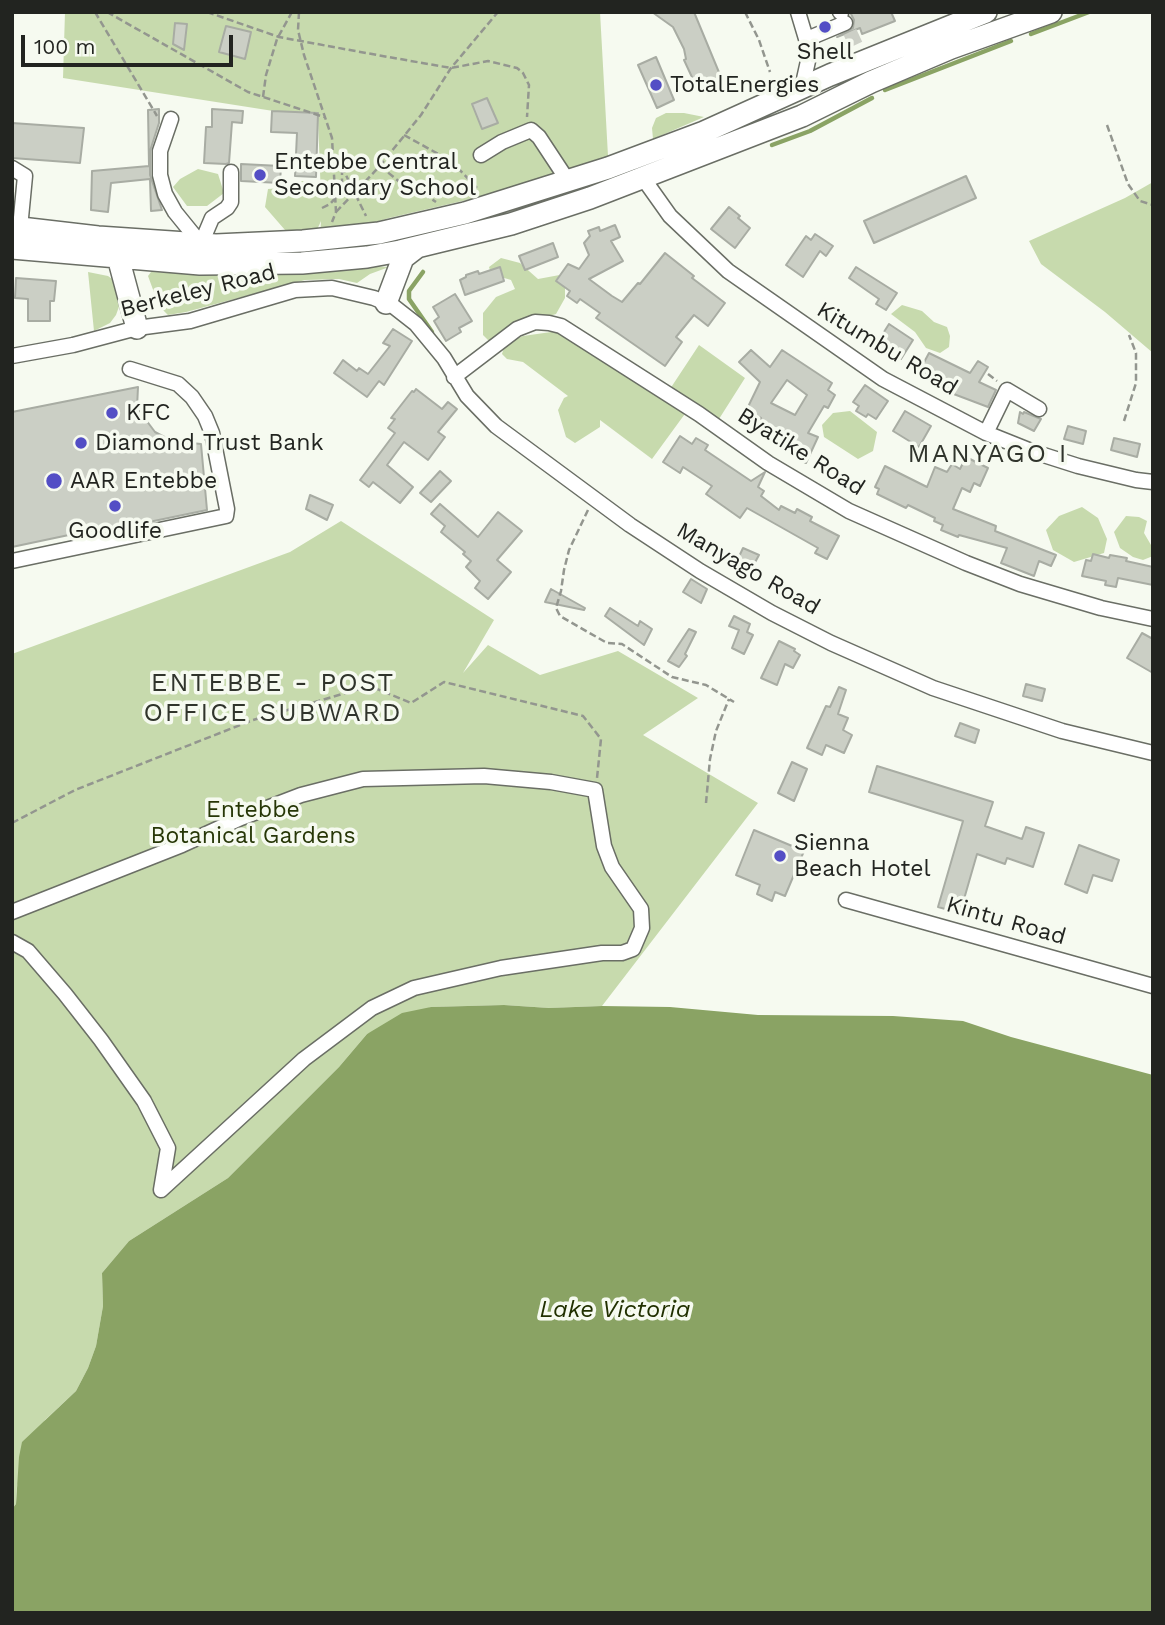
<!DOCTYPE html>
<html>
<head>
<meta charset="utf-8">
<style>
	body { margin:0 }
	#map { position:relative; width:1165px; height:1625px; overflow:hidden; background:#f6faf0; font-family:"Work Sans",sans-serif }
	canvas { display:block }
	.frame { position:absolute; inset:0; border:14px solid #222420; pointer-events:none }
	.scale { position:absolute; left:21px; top:35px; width:212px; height:32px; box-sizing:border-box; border:4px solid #222420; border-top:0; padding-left:9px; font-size:21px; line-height:24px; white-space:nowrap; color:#222420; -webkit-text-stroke:5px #f6faf0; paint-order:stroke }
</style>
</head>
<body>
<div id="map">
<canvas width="1165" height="1625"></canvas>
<div class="frame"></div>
<div class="scale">100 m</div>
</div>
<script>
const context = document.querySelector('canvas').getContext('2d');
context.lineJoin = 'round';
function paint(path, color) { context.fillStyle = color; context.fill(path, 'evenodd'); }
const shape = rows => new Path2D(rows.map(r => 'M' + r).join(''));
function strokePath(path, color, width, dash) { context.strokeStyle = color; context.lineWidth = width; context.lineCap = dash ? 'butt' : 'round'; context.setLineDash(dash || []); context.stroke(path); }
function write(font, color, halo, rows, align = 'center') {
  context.font = font + ' "Work Sans",sans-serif'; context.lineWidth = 7; context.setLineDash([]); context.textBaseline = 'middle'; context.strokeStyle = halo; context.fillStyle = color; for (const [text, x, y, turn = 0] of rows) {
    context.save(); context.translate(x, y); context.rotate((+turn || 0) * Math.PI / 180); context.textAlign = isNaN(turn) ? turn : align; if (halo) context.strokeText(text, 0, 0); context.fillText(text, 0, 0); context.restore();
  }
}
const green = shape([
	[65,12,600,12,608,156,484,196,389,218,320,239,321,221,316,232,306,240,285,230,265,207,268,189,293,187,302,181,311,181,321,198,318,118,63,78],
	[666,113,684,113,704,117,653,139,652,128,656,118],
	[198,169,218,174,224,193,207,206,187,206,173,187,180,179],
	[1153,182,1153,353,1105,312,1041,264,1029,241,1125,198],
	[501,258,520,263,538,279,565,274,565,298,556,314,543,318,491,343,483,335,483,313,496,297,515,289,511,280,491,274,489,267],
	[373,266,389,267,370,274,357,283,339,279,305,280,186,312,168,315,159,306,148,276,151,272,272,275],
	[88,272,108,276,115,281,121,301,116,315,110,323,94,331],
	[902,305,922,311,934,322,947,327,950,336,949,347,940,353,926,348,915,332,891,314],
	[558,331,687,411,652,459,600,420,600,427,575,443,566,437,558,410,564,398,568,396,523,362,507,359,502,354,505,344,523,336],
	[699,345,745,378,719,419,670,389],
	[850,411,877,432,873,451,858,459,824,437,822,425,833,413],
	[1082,507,1098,518,1107,539,1104,553,1074,562,1053,550,1046,530,1059,516],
	[1126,516,1139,517,1147,521,1144,533,1151,545,1153,556,1143,560,1133,557,1120,548,1114,532],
	[341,521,494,620,463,673,488,645,540,675,618,651,698,698,643,735,758,803,602,1006,549,1008,504,1005,431,1007,367,1034,339,1067,228,1178,129,1241,102,1273,103,1306,96,1346,88,1368,76,1391,45,1420,17,1486,16,1504,12,1509,12,654,290,552]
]);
const water = shape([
	[504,1005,549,1008,602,1006,670,1007,758,1015,893,1016,963,1021,1011,1037,1153,1075,1153,1613,12,1613,12,1509,16,1504,19,1457,22,1442,76,1391,88,1368,96,1346,103,1306,102,1273,129,1241,228,1178,339,1067,367,1034,402,1013,431,1007]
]);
const stream = shape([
	[1031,34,1089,12],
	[885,90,1011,41],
	[772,145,810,131,872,98],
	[423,272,409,291,409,299,432,332]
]);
const building = shape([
	[652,12,694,12,723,82,701,92,699,87,697,88,684,60,686,59,684,49,673,27,652,12],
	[850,12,891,12,895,21,862,34,860,28,837,37,853,28,854,20,850,12],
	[175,23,187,24,184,50,173,44,175,23],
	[226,26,251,32,245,59,219,52,226,26],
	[656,57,674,100,657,108,638,65,656,57],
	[487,98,498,123,482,129,472,104,487,98],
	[159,109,159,123,150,151,150,175,162,210,151,211,150,179,111,183,108,212,91,210,92,171,149,166,148,110,159,109],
	[212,109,243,111,242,123,232,122,229,163,226,164,204,163,206,127,212,127,212,109],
	[272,111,318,113,316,177,295,176,297,133,271,132,272,111],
	[12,123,84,128,80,163,12,158,12,123],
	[241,164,281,166,280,183,241,181,241,164],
	[966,176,976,198,874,243,864,221,966,176],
	[729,207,740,216,738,218,750,228,735,248,711,229,729,207],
	[615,225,620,237,611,241,623,261,589,279,612,296,622,302,638,283,640,284,665,253,694,276,692,278,725,303,708,326,694,315,676,337,682,342,665,366,596,318,600,313,580,299,577,303,567,296,570,291,556,281,568,264,579,269,589,255,584,243,590,236,588,231,599,227,600,231,615,225],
	[815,234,833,246,826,256,820,251,803,277,786,265,806,236,811,240,815,234],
	[553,243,558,257,525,270,519,256,553,243],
	[500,267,504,281,465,295,460,280,466,277,466,275,478,271,479,274,500,267],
	[856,267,897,293,886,310,876,304,879,299,849,278,856,267],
	[16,278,56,281,54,301,50,301,50,321,28,321,28,299,15,298,16,278],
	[455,294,472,321,459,328,461,332,446,341,434,321,439,317,433,307,455,294],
	[889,324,913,340,901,359,877,343,889,324],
	[393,329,412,341,384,385,379,381,367,397,334,373,343,360,357,371,359,368,368,374,390,346,383,343,393,329],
	[751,350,770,367,782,350,832,383,828,390,835,395,828,408,824,406,808,433,818,437,806,463,794,457,798,448,768,433,770,430,758,424,761,418,746,411,760,382,739,362,751,350],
	[787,380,807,395,795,415,771,403,787,380],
	[929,353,970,373,978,361,988,367,979,382,996,390,988,407,951,393,952,390,925,375,927,372,921,368,929,353],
	[865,385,888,401,876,419,868,414,866,417,856,411,859,406,853,402,865,385],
	[138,387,137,408,155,432,172,441,201,444,207,510,149,522,102,528,12,547,12,412,138,387],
	[416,389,442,409,448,402,457,409,438,432,445,437,428,460,404,442,387,465,413,487,400,503,373,482,369,487,360,480,395,433,388,428,395,419,391,418,412,391,414,392,416,389],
	[905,411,931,426,919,447,893,431,905,411],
	[1020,412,1023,414,1024,412,1041,419,1034,431,1018,423,1020,412],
	[1068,426,1086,431,1083,444,1064,439,1068,426],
	[680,436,692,444,696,438,708,445,705,450,751,481,765,472,758,487,764,491,761,496,779,510,781,506,795,513,797,509,812,517,810,521,839,536,827,559,815,553,818,548,747,508,740,518,706,494,712,486,683,467,680,473,663,462,680,436],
	[1114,438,1140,444,1137,457,1111,450,1114,438],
	[966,457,988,468,980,486,974,483,970,492,962,488,953,509,996,526,995,531,1056,555,1051,566,1039,561,1034,576,1001,563,1007,548,959,535,958,537,941,530,943,525,934,521,935,518,908,505,906,508,877,494,879,489,875,487,885,466,927,487,935,467,947,472,952,464,960,469,966,457],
	[440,471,451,481,431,502,420,493,440,471],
	[310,495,333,505,327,520,306,509,310,495],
	[440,504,478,537,498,512,522,531,497,560,511,572,488,599,475,588,480,581,466,567,471,561,463,554,465,552,441,532,445,526,431,514,440,504],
	[743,548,759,555,752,568,737,561,743,548],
	[1093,554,1109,558,1110,555,1127,558,1126,561,1153,567,1153,585,1118,578,1116,587,1105,585,1106,581,1082,576,1086,560,1091,561,1093,554],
	[691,579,707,589,701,603,683,592,691,579],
	[551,589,585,608,584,610,545,602,551,589],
	[610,608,638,626,640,621,652,629,644,645,605,616,610,608],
	[734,616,750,624,747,632,753,635,744,654,732,648,739,630,729,626,734,616],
	[689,629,696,632,685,654,687,656,679,667,668,661,689,629],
	[1142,633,1153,639,1153,673,1127,658,1142,633],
	[779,641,795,649,794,651,800,655,793,668,785,664,777,685,761,678,779,641],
	[1026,684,1045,689,1042,701,1023,696,1026,684],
	[839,687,846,690,838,714,848,718,843,730,852,735,844,753,826,745,822,755,807,748,826,706,830,707,839,687],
	[960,723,979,730,975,743,955,736,960,723],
	[792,762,807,769,794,801,778,793,792,762],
	[877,766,993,802,985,826,1022,839,1026,827,1044,833,1033,867,1007,858,1005,864,977,854,960,913,938,907,963,821,869,792,877,766],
	[754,830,804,851,785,896,775,892,772,901,757,894,760,885,736,875,754,830],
	[1079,845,1119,860,1112,881,1093,875,1087,893,1065,884,1079,845]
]);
const minorTunnel = shape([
	[841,13,864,62]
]);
const path = shape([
	[95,12,157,116],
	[107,12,248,92,324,117],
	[207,12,279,37,377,55,451,68,488,61,517,68,523,73,529,85,527,117],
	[299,12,298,30,304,55,332,138,336,212,332,222],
	[745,12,759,40,770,72],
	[263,97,266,75,277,39,292,12],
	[1107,125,1128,184,1140,201,1153,205],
	[404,135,451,161,479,190],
	[334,159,342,167,366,216],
	[380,166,407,188,424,194,436,202],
	[322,208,330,204,339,194,342,185,342,168],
	[336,212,378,168,421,115,451,68,498,12],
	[988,374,997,381],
	[1124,421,1136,383,1136,353,1129,335],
	[588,510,569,550,564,570,561,591,556,608,560,616,607,643,622,644,672,677,706,685,734,702],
	[706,803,710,759,716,731,729,699],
	[12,823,75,790,253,720,370,686,411,703,444,682,583,716,601,739,597,778]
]);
const minor = shape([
	[798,12,810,52,802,88],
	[840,12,841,13],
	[807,39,845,23],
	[171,119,160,151,160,175,165,194,175,212,201,244,201,249],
	[481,155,502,142,531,130,539,137,568,181],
	[12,168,25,176,20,228],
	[643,178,670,216,728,271,883,379,986,433,1031,451,1078,466,1136,480,1153,482],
	[201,244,212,218,227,208,231,202,231,172],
	[12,356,73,345,137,328,190,321,295,290,332,288,374,298,393,306,416,324,444,358,467,396,496,426,630,525,700,571,772,613,831,643,933,688,1062,731,1153,753],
	[454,377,517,329,535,322,549,323,561,326,699,414,768,463,849,511,966,563,1020,584,1101,608,1153,619],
	[986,433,1007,390,1039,409],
	[12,561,226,516,227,509,212,433,205,416,192,397,178,384,130,369],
	[846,900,1153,986],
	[12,912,182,845,241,818,301,795,363,779,484,776,551,782,595,790,604,846,612,867,641,909,642,928,633,949,622,953,602,953,501,968,414,988,372,1008,304,1059,161,1190],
	[12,942,28,951,65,994,101,1040,144,1101,168,1148,161,1190]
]);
const highway = shape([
	[12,227,98,237,216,245,303,241,379,233,465,213,608,168,704,132,830,75,986,12],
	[115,246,137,328],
	[12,248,200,264,302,263,367,257,400,251,511,224,590,198,802,116,871,82,951,48,1051,12],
	[386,303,403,258,416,248]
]);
const markers = [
	[825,27,7,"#534ec5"],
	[656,85,7,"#534ec5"],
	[260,175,7,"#534ec5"],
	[112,413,7,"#534ec5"],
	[81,443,7,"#534ec5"],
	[54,481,9,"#534ec5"],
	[115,506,7,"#534ec5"],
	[780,856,7,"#534ec5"]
];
const poiNames = [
	["Shell",825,52,"center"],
	["TotalEnergies",670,85],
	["Entebbe Central",274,162],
	["Secondary School",274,188],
	["KFC",126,413],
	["Diamond Trust Bank",95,443],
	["AAR Entebbe",70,481],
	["Goodlife",115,531,"center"],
	["Sienna",794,843],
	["Beach Hotel",794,869]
];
const streetNames = [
	["Berkeley Road",198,291,-14],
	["Kitumbu Road",887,349,31],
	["Byatike Road",801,452,32],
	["Manyago Road",748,569,30],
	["Kintu Road",1006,921,16]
];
const parkNames = [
	["Entebbe",253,810],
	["Botanical Gardens",253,836]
];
const waterNames = [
	["Lake Victoria",615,1310]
];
const quarterNames = [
	["MANYAGO I",988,454],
	["ENTEBBE - POST",273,683],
	["OFFICE SUBWARD",273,713]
];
paint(green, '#c7daad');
paint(water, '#8aa364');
strokePath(stream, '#8aa364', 4.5);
paint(building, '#cbcfc5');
strokePath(building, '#a8aca3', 2);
strokePath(minorTunnel, '#cccfc6', 14, [14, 7]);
strokePath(minor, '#6a6e65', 17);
strokePath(highway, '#6a6e65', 24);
strokePath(path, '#93968f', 2.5, [7, 3.5]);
strokePath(minor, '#fff', 14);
strokePath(highway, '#fff', 21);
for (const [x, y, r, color] of markers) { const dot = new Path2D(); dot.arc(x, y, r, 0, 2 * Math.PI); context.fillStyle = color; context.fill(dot); strokePath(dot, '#f6faf0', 2.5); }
write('23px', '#222420', '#f6faf0', poiNames, 'left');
write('23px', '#222420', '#f6faf0', streetNames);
write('23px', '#273707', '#f6faf0', parkNames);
write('italic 24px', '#213000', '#f6faf0', waterNames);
context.letterSpacing = '2px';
write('26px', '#30342c', '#f6faf0', quarterNames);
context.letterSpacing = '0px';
</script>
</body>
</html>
